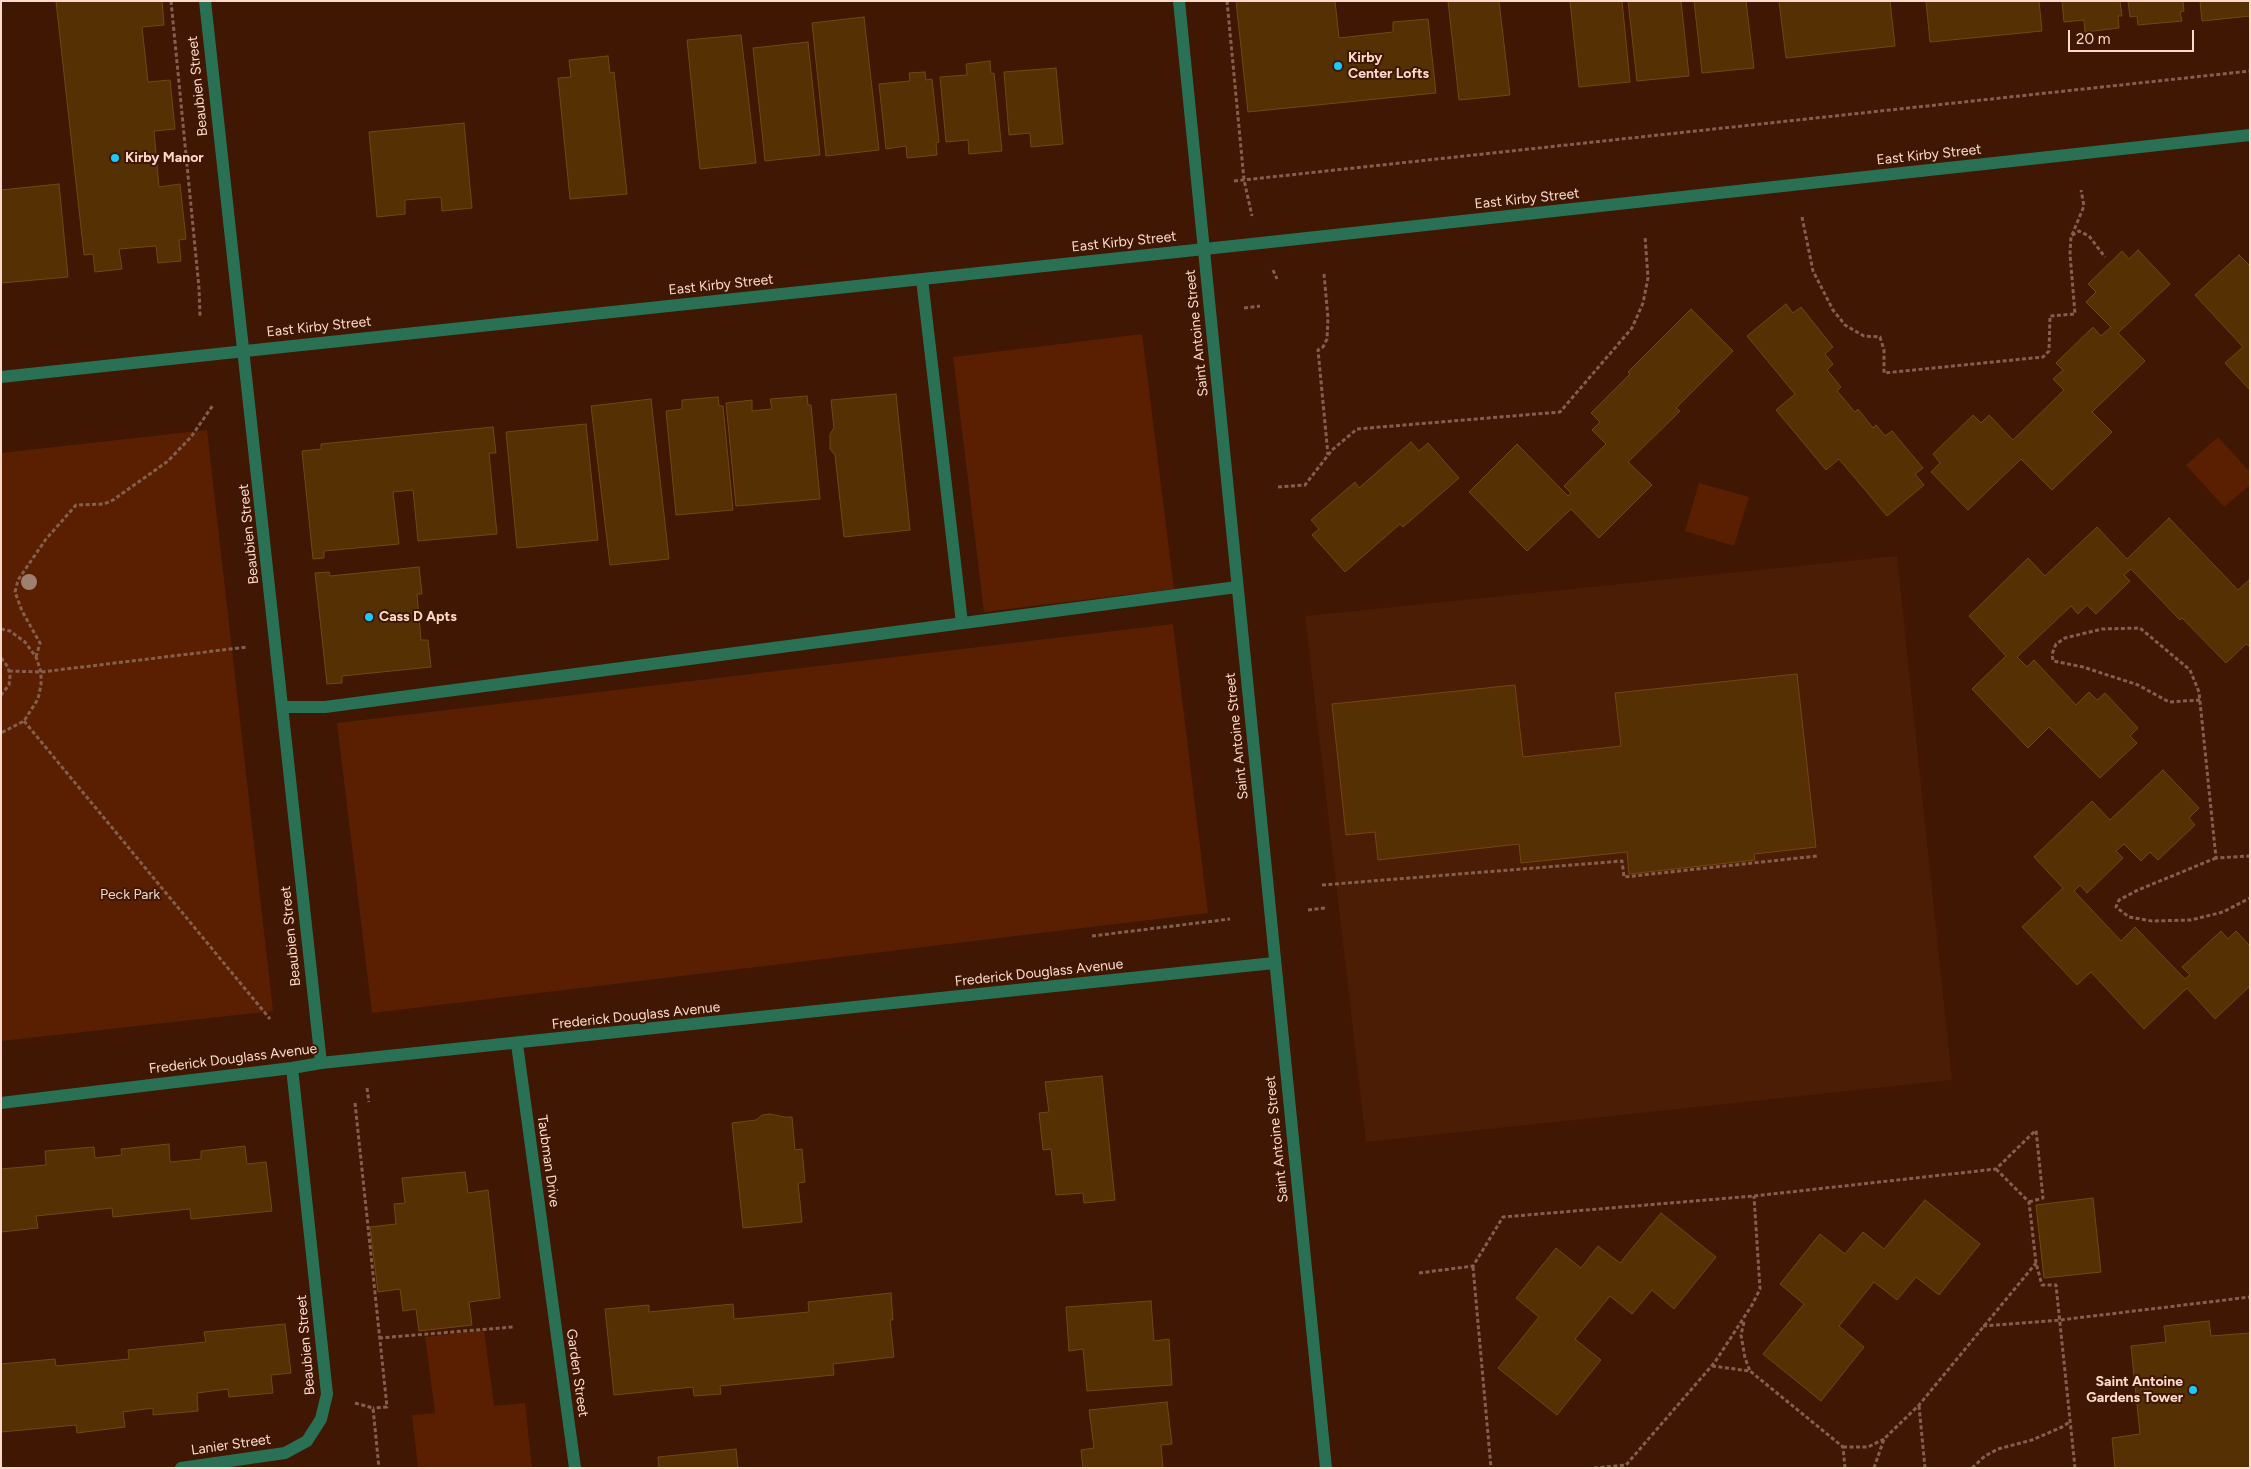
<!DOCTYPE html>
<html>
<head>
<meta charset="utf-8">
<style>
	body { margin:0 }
	#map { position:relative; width:2251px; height:1469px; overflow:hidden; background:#3f1703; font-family:Figtree,sans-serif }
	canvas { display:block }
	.frame { position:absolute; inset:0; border:2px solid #fddacb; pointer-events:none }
	.scale { position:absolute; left:2068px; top:30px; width:126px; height:22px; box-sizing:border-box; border:2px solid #fddacb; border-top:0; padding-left:6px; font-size:15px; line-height:18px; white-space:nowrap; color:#fddacb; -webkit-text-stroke:4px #3f1703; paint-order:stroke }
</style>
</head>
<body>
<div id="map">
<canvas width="2251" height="1469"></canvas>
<div class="frame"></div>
<div class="scale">20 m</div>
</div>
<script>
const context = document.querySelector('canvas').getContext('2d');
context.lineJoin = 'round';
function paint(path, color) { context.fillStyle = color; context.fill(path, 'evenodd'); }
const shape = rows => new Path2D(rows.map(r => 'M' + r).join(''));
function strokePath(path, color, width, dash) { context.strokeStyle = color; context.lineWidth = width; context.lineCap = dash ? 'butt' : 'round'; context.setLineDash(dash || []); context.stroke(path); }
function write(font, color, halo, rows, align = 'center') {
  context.font = font + ' Figtree,sans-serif'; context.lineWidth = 4; context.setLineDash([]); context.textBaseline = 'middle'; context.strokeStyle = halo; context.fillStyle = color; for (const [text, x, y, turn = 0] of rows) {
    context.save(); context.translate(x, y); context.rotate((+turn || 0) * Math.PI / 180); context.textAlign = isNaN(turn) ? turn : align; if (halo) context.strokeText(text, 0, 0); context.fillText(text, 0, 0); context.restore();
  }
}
const built = shape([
	[1897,556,1952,1080,1366,1142,1305,616]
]);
const green = shape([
	[1142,334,1174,589,984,612,953,357],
	[207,430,273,1011,1,1041,1,453],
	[2218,437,2250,472,2250,485,2224,507,2186,465],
	[1699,483,1749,497,1734,546,1685,531],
	[1173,624,1208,913,372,1013,337,723],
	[484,1330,494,1406,525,1403,532,1468,418,1468,412,1415,435,1413,425,1337]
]);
const building = shape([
	[56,1,162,1,164,25,142,27,148,82,170,80,175,129,154,131,159,187,180,184,186,239,179,240,181,261,158,263,156,246,119,249,122,269,95,272,93,254,84,255,56,1],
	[1236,1,1335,1,1339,38,1393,32,1393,22,1428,19,1436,93,1248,112,1236,1],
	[1448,1,1499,1,1510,95,1459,100,1448,1],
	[1570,1,1622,1,1630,82,1579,87,1570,1],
	[1628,1,1681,1,1689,76,1637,81,1628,1],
	[1694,1,1746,1,1754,68,1702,73,1694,1],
	[1779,1,1890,1,1895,46,1786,58,1779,1],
	[1926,1,2039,1,2042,31,1930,42,1926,1],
	[2062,1,2120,1,2122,16,2118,16,2119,28,2085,32,2084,20,2064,22,2062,1],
	[2128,1,2183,1,2184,11,2180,12,2182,21,2138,25,2137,16,2130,17,2128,1],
	[2200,1,2250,1,2250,16,2202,21,2200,1],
	[864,17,879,150,826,156,812,23,864,17],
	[741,35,756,163,700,169,687,40,741,35],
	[808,42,820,155,765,161,753,48,808,42],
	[608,56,610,73,614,72,627,194,570,199,558,78,571,77,569,60,608,56],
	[990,61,991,74,994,73,1002,151,969,154,968,140,946,142,940,77,967,75,966,64,990,61],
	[1056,68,1063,144,1031,147,1030,133,1009,135,1004,72,1056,68],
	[925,72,926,80,932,79,939,142,936,143,937,155,907,158,906,146,886,149,879,84,910,81,909,73,925,72],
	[464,123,472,208,442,211,441,197,405,200,405,214,377,217,369,132,464,123],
	[59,184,68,277,1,283,1,190,59,184],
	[2138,250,2170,284,2118,333,2145,361,2092,412,2112,432,2052,490,2021,459,1968,510,1931,472,1940,463,1933,454,1973,415,1981,423,1989,415,2013,440,2064,390,2053,379,2063,370,2056,363,2093,327,2101,336,2111,327,2086,302,2096,292,2088,284,2122,251,2129,259,2138,250],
	[2239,255,2250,266,2250,390,2225,363,2243,347,2195,295,2239,255],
	[1786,304,1793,313,1801,307,1833,347,1825,354,1833,364,1827,370,1841,387,1837,391,1855,412,1858,409,1873,428,1876,425,1885,436,1892,431,1923,468,1915,474,1924,485,1887,516,1839,459,1826,470,1776,410,1795,394,1747,336,1786,304],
	[1691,309,1733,351,1676,408,1680,411,1628,462,1652,485,1599,538,1571,509,1527,551,1469,492,1517,444,1568,496,1571,493,1564,486,1606,444,1592,430,1600,422,1591,413,1630,374,1628,372,1691,309],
	[896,394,910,530,844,537,835,455,830,449,830,434,834,428,831,400,896,394],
	[807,396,808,405,811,405,820,499,736,506,726,403,752,400,752,411,772,409,770,399,807,396],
	[718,397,719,406,723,406,733,510,676,515,666,411,682,409,682,400,718,397],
	[651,399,669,559,610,565,591,406,651,399],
	[586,424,598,540,517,548,506,432,586,424],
	[493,427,496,453,489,453,497,534,418,541,413,490,393,492,399,544,324,551,324,558,313,559,302,451,321,449,321,444,493,427],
	[1411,442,1419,451,1428,443,1459,478,1403,527,1400,524,1345,572,1312,535,1319,529,1311,520,1355,482,1359,488,1411,442],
	[2169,518,2238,590,2250,579,2250,647,2246,644,2226,663,2182,618,2180,620,2131,569,2124,575,2130,581,2096,614,2087,605,2078,614,2071,606,2017,657,2027,667,2034,660,2076,705,2089,692,2097,700,2105,693,2138,728,2130,736,2137,743,2100,778,2049,727,2028,748,1972,689,2006,656,1969,616,2028,558,2045,576,2097,527,2127,559,2169,518],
	[419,567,422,594,417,594,421,640,428,640,431,667,342,676,342,683,327,684,315,573,329,572,330,576,419,567],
	[1797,674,1816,847,1754,854,1755,860,1629,874,1627,852,1521,863,1519,844,1378,860,1375,832,1346,835,1332,704,1515,685,1523,757,1621,746,1615,693,1797,674],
	[2163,770,2199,808,2189,818,2195,825,2158,860,2150,852,2141,861,2124,844,2116,851,2123,858,2087,893,2080,885,2074,891,2121,941,2135,927,2185,979,2190,975,2182,967,2221,931,2228,939,2236,931,2250,946,2250,986,2215,1019,2187,988,2144,1029,2091,972,2077,985,2022,927,2063,888,2034,857,2092,801,2110,820,2163,770],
	[1102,1076,1115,1200,1084,1203,1083,1193,1056,1195,1051,1149,1043,1150,1039,1113,1049,1112,1045,1082,1102,1076],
	[770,1114,784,1117,792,1117,795,1150,802,1149,805,1182,798,1183,802,1222,743,1228,732,1123,756,1120,762,1115,770,1114],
	[169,1144,170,1162,201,1159,201,1151,245,1146,247,1164,266,1162,272,1211,191,1219,190,1209,113,1217,112,1208,36,1216,38,1228,1,1232,1,1169,46,1165,45,1151,94,1147,95,1158,122,1155,121,1149,169,1144],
	[465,1172,468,1193,488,1190,500,1298,469,1302,472,1325,419,1331,416,1309,403,1311,400,1289,378,1292,370,1227,396,1224,394,1204,405,1203,402,1178,465,1172],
	[2093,1198,2101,1272,2044,1278,2036,1205,2093,1198],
	[1925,1200,1980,1244,1939,1295,1916,1277,1897,1300,1874,1282,1839,1326,1864,1347,1821,1401,1763,1354,1804,1304,1780,1284,1820,1234,1845,1254,1863,1232,1884,1249,1925,1200],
	[1661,1213,1716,1257,1674,1309,1652,1290,1632,1314,1610,1296,1575,1339,1601,1360,1557,1415,1498,1368,1539,1317,1516,1298,1556,1248,1581,1268,1598,1246,1620,1263,1661,1213],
	[891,1293,893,1320,890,1320,894,1357,833,1364,834,1375,720,1386,721,1394,694,1396,693,1387,614,1395,605,1309,649,1305,649,1312,733,1304,734,1319,809,1312,808,1302,891,1293],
	[1151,1301,1154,1341,1169,1339,1172,1385,1087,1391,1083,1349,1069,1351,1066,1307,1151,1301],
	[2209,1321,2211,1336,2250,1333,2250,1468,2115,1468,2112,1438,2140,1434,2131,1346,2166,1342,2164,1326,2209,1321],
	[285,1324,291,1373,271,1375,273,1393,229,1397,228,1389,197,1393,198,1411,153,1415,153,1408,123,1412,125,1427,77,1433,76,1425,1,1432,1,1364,55,1359,56,1366,129,1359,128,1350,206,1342,204,1332,285,1324],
	[1167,1402,1172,1444,1161,1445,1163,1468,1083,1468,1081,1450,1094,1448,1089,1410,1167,1402],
	[736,1449,738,1468,659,1468,658,1457,736,1449]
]);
const path = shape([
	[171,1,199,288,200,316],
	[1227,1,1244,180,1252,216],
	[1234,181,2250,71],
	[1802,217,1813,271,1833,310,1845,325,1864,336,1880,337,1884,350,1884,373,2043,357,2049,351,2050,316,2075,314,2070,254,2071,236,2079,231,2089,236,2105,257],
	[2072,235,2084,206,2081,190],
	[1273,270,1277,279],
	[1324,274,1328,318,1327,339,1323,347,1318,350,1328,455],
	[1244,308,1260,306],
	[1278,487,1305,485,1332,450,1357,429,1560,412,1632,328,1643,303,1648,278,1645,236],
	[1,629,10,631,25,642,36,657,41,672,41,685,38,699,24,721,1,733],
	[36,657,40,643,22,611,15,592,18,580,46,539,76,505,104,504,113,500,168,461,191,437,213,405],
	[1,658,8,667,10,676,9,685,1,695],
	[9,671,41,672,247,647],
	[2200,700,2169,702,2138,685,2083,667,2053,661,2052,654,2056,644,2065,638,2102,629,2140,628,2190,670,2199,692,2216,858,2250,856],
	[24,721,270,1019],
	[2216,858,2138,890,2119,900,2116,907,2129,917,2152,921,2191,920,2223,912,2250,898],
	[1322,885,1622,861,1624,877,1817,856],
	[1308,910,1325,908],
	[1092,936,1230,919],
	[367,1088,369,1102],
	[355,1103,387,1407,373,1408],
	[1996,1169,2029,1202,2036,1263,2042,1285,2056,1285,2075,1468],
	[2029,1202,2043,1198,2036,1130],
	[1473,1267,1491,1468],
	[1419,1273,1473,1266,1503,1217,1754,1196,1996,1169,2036,1130],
	[1744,1322,1741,1335,1745,1358,1750,1371],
	[1983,1326,2060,1320,2250,1297],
	[379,1338,513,1327],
	[1712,1366,1750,1371,1843,1447,1845,1468],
	[355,1403,373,1408,379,1468],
	[1919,1406,1925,1468],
	[1843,1447,1868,1447,1884,1439],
	[1594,1468,1626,1465,1715,1362,1752,1305,1760,1289,1754,1196],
	[1874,1468,1884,1439,1919,1405,2036,1263],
	[1972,1468,1985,1456,1998,1449,2032,1440,2062,1427,2071,1421]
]);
const service = shape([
	[922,279,962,623],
	[283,707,325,707,1237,587]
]);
const minor = shape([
	[205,1,321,1063],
	[1179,1,1326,1468],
	[1,377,1261,243,2250,135],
	[517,1044,575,1468],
	[1,1103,292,1068,321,1063,1274,963],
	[181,1468,285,1453,307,1441,321,1419,327,1394,292,1068]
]);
const trees = [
	[29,582]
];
const markers = [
	[1338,66,5,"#1acafc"],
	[115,158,5,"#1acafc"],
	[369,617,5,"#1acafc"],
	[2193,1390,5,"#1acafc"]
];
const poiNames = [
	["Kirby",1348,58],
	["Center Lofts",1348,74],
	["Kirby Manor",125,158],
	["Cass D Apts",379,617],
	["Saint Antoine",2183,1382,"right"],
	["Gardens Tower",2183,1398,"right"]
];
const streetNames = [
	["Beaubien Street",198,86,-96],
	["East Kirby Street",1929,155,-6],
	["East Kirby Street",1527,199,-6],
	["East Kirby Street",1124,242,-6],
	["East Kirby Street",721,285,-6],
	["East Kirby Street",319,327,-6],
	["Saint Antoine Street",1197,333,-96],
	["Beaubien Street",249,534,-96],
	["Saint Antoine Street",1237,736,-96],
	["Beaubien Street",291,936,-96],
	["Frederick Douglass Avenue",1039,973,-6],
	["Frederick Douglass Avenue",636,1016,-6],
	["Frederick Douglass Avenue",233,1059,-7],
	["Saint Antoine Street",1277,1139,-96],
	["Taubman Drive",548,1161,82],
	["Beaubien Street",306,1345,-95],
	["Garden Street",577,1373,82],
	["Lanier Street",231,1445,-8]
];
const parkNames = [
	["Peck Park",130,895]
];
paint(built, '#4b1d05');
paint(green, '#591f00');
paint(building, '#543002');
strokePath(building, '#734713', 1);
strokePath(path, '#855f4d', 3, [4, 2.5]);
strokePath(service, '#297055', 12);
strokePath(minor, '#297055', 12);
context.fillStyle = '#9f8070';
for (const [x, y] of trees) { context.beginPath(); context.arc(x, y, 8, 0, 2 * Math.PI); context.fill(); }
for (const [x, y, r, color] of markers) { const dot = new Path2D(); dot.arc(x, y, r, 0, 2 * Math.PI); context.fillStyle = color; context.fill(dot); strokePath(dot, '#3f1703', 2); }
write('bold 14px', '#fddacb', '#3f1703', poiNames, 'left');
write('14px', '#fddacb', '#3f1703', streetNames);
write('14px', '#eed5ca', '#3f1703', parkNames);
</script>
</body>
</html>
